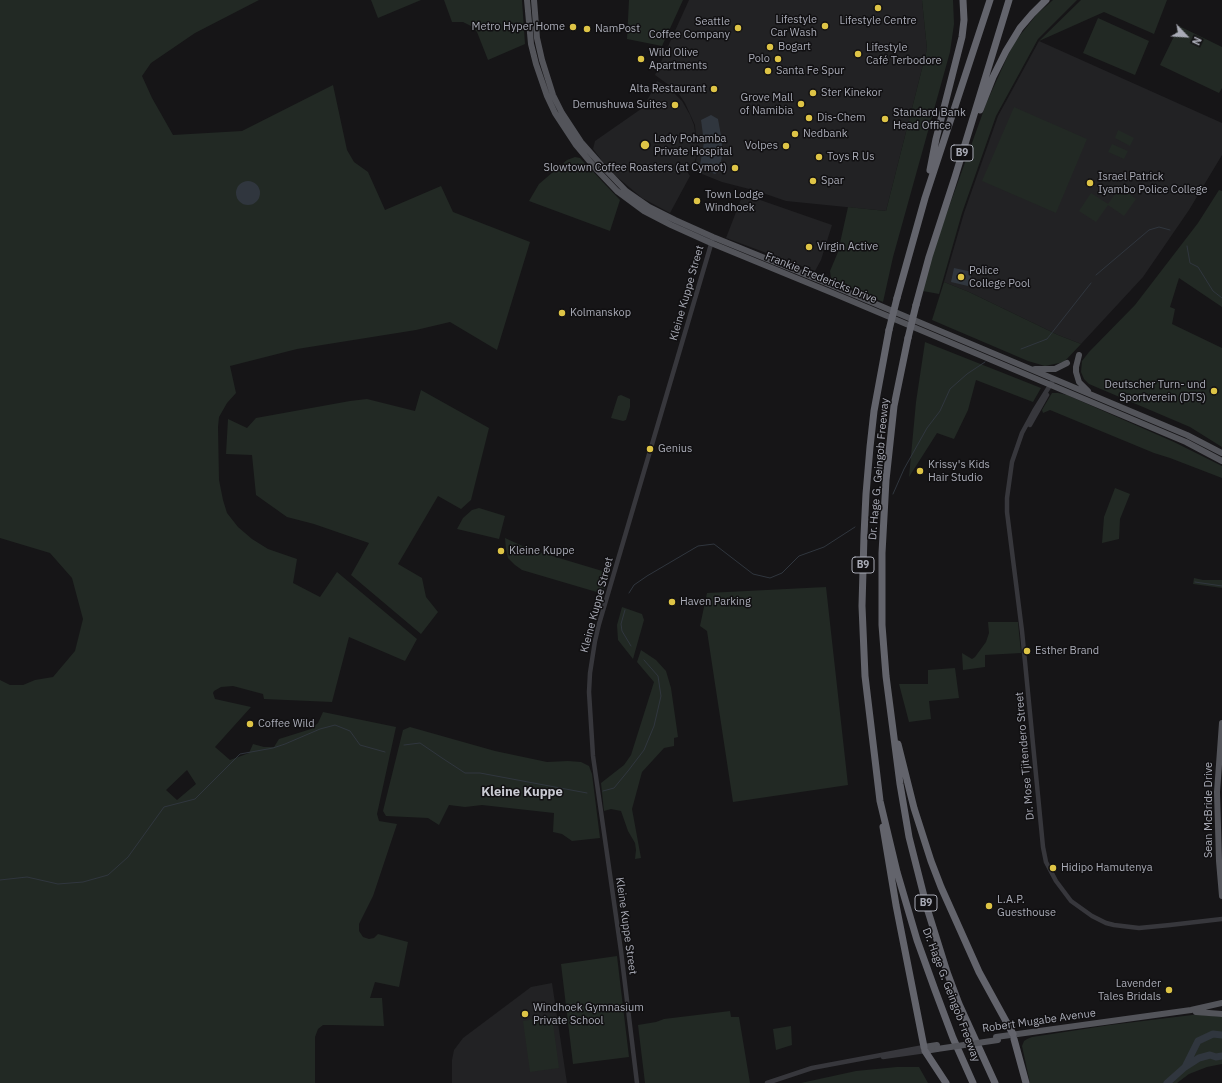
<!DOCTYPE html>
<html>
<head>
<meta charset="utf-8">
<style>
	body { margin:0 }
	#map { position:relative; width:1222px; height:1083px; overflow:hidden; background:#161517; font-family:"IBM Plex Sans",sans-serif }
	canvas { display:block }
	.north { position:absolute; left:1166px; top:16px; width:40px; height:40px; -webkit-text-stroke:3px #111012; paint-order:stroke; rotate:115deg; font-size:11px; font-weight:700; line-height:16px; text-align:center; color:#a9abb6 }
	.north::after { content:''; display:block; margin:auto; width:14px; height:18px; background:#a9abb6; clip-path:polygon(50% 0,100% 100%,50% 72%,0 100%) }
</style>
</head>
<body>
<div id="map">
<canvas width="1222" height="1083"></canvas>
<div class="north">N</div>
</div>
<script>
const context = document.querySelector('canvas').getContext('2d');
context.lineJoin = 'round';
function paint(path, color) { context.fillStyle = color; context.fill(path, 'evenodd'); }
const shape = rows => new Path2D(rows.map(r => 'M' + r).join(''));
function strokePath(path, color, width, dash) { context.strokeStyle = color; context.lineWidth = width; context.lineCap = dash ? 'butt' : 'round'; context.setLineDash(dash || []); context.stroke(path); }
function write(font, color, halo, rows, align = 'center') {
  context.font = font + ' "IBM Plex Sans",sans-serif'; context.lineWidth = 3; context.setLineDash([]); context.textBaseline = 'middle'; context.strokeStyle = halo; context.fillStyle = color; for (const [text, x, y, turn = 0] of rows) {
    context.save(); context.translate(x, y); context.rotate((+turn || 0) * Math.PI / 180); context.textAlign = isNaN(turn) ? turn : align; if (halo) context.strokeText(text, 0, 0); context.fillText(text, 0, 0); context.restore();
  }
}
const built = shape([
	[689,0,922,0,927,49,886,211,786,201,757,191,722,182,697,172,698,168,696,161,697,154,693,166,690,166,688,169,688,173,690,176,670,213,642,198,610,171,593,149,595,141,641,109,649,97,657,81,668,87,682,101,690,115,694,125,697,146,695,125,685,103,677,91,655,75],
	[1039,41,1222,123,1222,155,1189,210,1143,277,1081,344,1058,335,969,292,944,282,964,213,998,116],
	[743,194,832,225,821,260,815,271,726,238],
	[552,983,567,1083,452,1083,452,1060,454,1050,463,1038,531,987]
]);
const green = shape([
	[0,0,259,0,195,33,151,63,142,76,152,98,173,135,242,131,333,85,347,150,354,162,368,172,385,210,441,186,453,212,530,242,497,350,450,322,416,330,297,349,230,366,236,393,227,403,219,417,218,427,219,480,223,500,227,513,238,527,252,539,268,549,297,559,293,583,320,597,337,572,417,639,405,661,349,637,332,702,264,699,263,694,233,686,221,687,214,691,213,693,215,699,251,707,215,747,230,760,249,753,253,744,264,747,274,747,279,739,311,729,318,723,323,712,396,727,377,814,379,821,397,824,373,896,359,924,359,931,363,937,369,939,374,938,378,934,408,942,399,987,375,982,370,998,382,998,384,1026,330,1025,323,1025,318,1029,315,1037,315,1083,0,1083,0,680,10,685,23,685,35,680,53,677,75,651,83,619,72,578,50,553,0,538],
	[187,770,196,784,177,800,166,790],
	[371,0,421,0,378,18],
	[444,0,522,0,525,44,488,60,477,32,473,27,463,22,452,22],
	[629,0,683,0,662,46,627,39],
	[922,0,953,0,954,24,950,52,893,257,883,302,855,290,831,278,830,271,838,252,848,207,886,211,927,49],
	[1053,0,1077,0,1038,39,996,116,962,213,939,294,923,291,931,257,986,104,1013,44,1037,14],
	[1081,0,1167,0,1154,34,1104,12,1039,41],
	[1098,18,1149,41,1135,75,1083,53],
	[1179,26,1222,47,1222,88,1219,93,1160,65],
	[1014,107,1087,139,1056,213,982,181],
	[1118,130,1134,138,1130,146,1115,138],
	[1112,144,1128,151,1124,159,1108,152],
	[575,157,580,158,620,200,610,231,529,201,539,184,567,160],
	[1120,187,1136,199,1124,216,1108,205,1096,222,1079,211,1091,193,1108,204],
	[1219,190,1222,191,1222,307,1179,278,1170,307,1175,309,1172,324,1222,348,1222,447,1190,427,1089,384,1084,379,1081,372,1082,361,1089,352,1135,305,1198,223],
	[944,282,969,292,1058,335,1081,344,1064,362,1045,366,1028,361,932,320],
	[925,342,1041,388,1033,402,976,380,968,410,954,439,937,433,909,477,916,402],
	[421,390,489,428,471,500,461,509,438,496,398,564,422,578,426,597,438,612,421,634,351,575,369,543,314,524,287,517,256,495,252,455,226,454,228,419,247,428,256,418,350,401,367,399,415,411],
	[1052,393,1058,393,1067,395,1174,442,1222,466,1222,478,1170,458,1154,453,1050,410,1043,413,1042,410],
	[621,395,630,399,630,407,626,420,623,421,611,418,618,396],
	[1115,488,1130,494,1120,519,1119,539,1102,543,1104,517],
	[479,508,505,516,499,539,457,529,463,518,472,510],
	[505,538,529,549,609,573,604,591,600,593,522,570,515,565,508,558,506,549],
	[1194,578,1203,580,1222,580,1222,588,1193,584],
	[826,587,848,785,733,802,707,631,700,626,707,593],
	[622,607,642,614,644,620,633,659,618,640,617,625],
	[988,622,1018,622,1021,653,985,655,985,667,963,670,962,653,972,659,975,657,986,642,989,633],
	[641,650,656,660,666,671,671,688,678,737,674,738,674,746,664,748,642,772,632,809,641,858,635,859,636,850,635,843,628,831,621,811,611,809,604,811,601,783,624,765,631,755,654,682,637,662],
	[955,668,959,698,929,701,931,719,909,722,899,684,928,684,928,670],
	[410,727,495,751,547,762,568,761,581,762,589,766,592,774,600,838,572,841,562,834,553,832,554,813,482,805,465,807,449,805,439,825,428,818,386,816,383,811,403,730],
	[617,956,629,1057,573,1064,561,964],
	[730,1011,731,1017,739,1017,750,1083,645,1083,638,1025,656,1022,664,1019],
	[1192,1015,1203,1015,1222,1017,1222,1064,1207,1067,1189,1074,1177,1083,1030,1083,1022,1046,1024,1041,1027,1039,1032,1037,1110,1025],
	[552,1016,559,1068,530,1072,523,1021],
	[791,1026,792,1045,776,1050,773,1029],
	[897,1067,919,1067,928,1083,801,1083,856,1071]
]);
const water = shape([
	[711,115,718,119,722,141,722,156,719,171,715,174,702,169,700,165,704,142,701,120],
	'236 193a12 12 0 1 1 24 0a12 12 0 1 1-24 0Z',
	[954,268,972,272,968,286,951,282]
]);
const stream = shape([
	[1187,246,1190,263,1198,267,1213,291,1222,298],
	[1096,275,1149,230,1159,227,1170,230],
	[1021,349,1047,339,1091,283],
	[893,494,904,469,927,428,940,411,950,389,967,374,985,362],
	[1195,582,1222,586],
	[629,593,634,585,647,576,698,546,714,544,753,574,770,578,782,573,799,556,824,547,855,527],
	[625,610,621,624,622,631,631,646],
	[404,745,420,743,442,758,465,773,480,773,587,793],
	[603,791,614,788,628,771,644,750,654,726,661,696,659,683,658,676,644,660],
	[0,880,27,877,58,884,83,882,108,875,128,857,164,807,195,799,240,754,273,748,285,744,320,729,335,725,350,731,360,745,385,752]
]);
const river = shape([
	[1185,1067,1199,1058,1210,1055,1216,1057,1222,1056],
	[1167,1083,1185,1067,1198,1041,1213,1034,1222,1035]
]);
const minor = shape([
	[1054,379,1034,411,1022,433,1012,462,1007,498,1007,512,1022,631,1043,847,1046,862,1056,881,1071,901,1092,916,1106,923,1114,925,1139,928,1170,925,1222,919],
	[1030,425,1047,395],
	[883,1057,925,1051],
	[637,1083,621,951,593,756,589,692,590,673,595,641,599,624,712,241],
	[767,1083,812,1068,924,1047]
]);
const major = shape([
	[527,0,531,44,536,64,547,96,555,113,576,145,597,170,617,191,644,211,671,225,711,243,835,294,1186,442,1222,461],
	[534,0,537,38,542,60,553,95,562,113,581,142,604,168,626,191,649,207,675,220,713,237,819,280,1187,435,1222,453],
	[1079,355,1076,367,1076,372,1079,382,1088,391],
	[1035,369,1055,369,1067,363],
	[1222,723,1217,792,1219,861,1222,896],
	[1196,1012,1222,1014],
	[996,1037,1191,1010,1222,1003],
	[937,1049,925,1051,924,1047,937,1045]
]);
const highway = shape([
	[980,110,993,77,1006,51,1020,28,1032,14,1046,0],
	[930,170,936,139,962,37,964,20,963,0],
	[897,298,925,198,990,0],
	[916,305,929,257,955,177,1009,0],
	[889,330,874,411,870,447,866,494,864,535,862,606,865,676,880,801,897,872,917,940,935,990,953,1038,973,1083],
	[908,338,894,406,886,480,882,553,882,625,886,676,900,784,909,837,927,908,947,972,959,1004,995,1083],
	[898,744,914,808,931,861,941,887,979,972,1013,1034],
	[883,827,896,905,924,1047],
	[1014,1039,1026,1083],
	[925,1051,946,1083]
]);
const majorBridge = shape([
	[937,1049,998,1040]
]);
const highwayBridge = shape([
	[889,330,897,298],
	[908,338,916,305]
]);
const markers = [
	[878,8,4,"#dec446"],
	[825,26,4,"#dec446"],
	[573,27,4,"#dec446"],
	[738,28,4,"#dec446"],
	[587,29,4,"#dec446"],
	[770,47,4,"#dec446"],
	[858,54,4,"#dec446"],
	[641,59,4,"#dec446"],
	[778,59,4,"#dec446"],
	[768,71,4,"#dec446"],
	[714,89,4,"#dec446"],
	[813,93,4,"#dec446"],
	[801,104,4,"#dec446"],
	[675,105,4,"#dec446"],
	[809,118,4,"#dec446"],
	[885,119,4,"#dec446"],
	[795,134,4,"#dec446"],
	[645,145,5,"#dec446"],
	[786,146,4,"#dec446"],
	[819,157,4,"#dec446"],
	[735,168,4,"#dec446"],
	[813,181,4,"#dec446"],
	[1090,183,4,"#dec446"],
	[697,201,4,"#dec446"],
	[809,247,4,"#dec446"],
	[961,277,4,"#dec446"],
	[562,313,4,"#dec446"],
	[1214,391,4,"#dec446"],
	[650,449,4,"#dec446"],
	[920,471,4,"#dec446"],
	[501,551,4,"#dec446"],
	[672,602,4,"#dec446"],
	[1027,651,4,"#dec446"],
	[250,724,4,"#dec446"],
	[1053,868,4,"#dec446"],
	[989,906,4,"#dec446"],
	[1169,990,4,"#dec446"],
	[525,1014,4,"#dec446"]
];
const shields = [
	[962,153,22],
	[863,565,22],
	[926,903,22]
];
const shieldNames = [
	["B9",962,153],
	["B9",863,565],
	["B9",926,903]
];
const poiNames = [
	["Lifestyle",817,20,"right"],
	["Car Wash",817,33,"right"],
	["Lifestyle Centre",878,21,"center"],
	["Seattle",730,22,"right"],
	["Coffee Company",730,35,"right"],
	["Metro Hyper Home",565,27,"right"],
	["NamPost",595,29],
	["Bogart",778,47],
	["Lifestyle",866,48],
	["Café Terbodore",866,61],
	["Wild Olive",649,53],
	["Apartments",649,66],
	["Polo",770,59,"right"],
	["Santa Fe Spur",776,71],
	["Alta Restaurant",706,89,"right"],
	["Ster Kinekor",821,93],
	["Grove Mall",793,98,"right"],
	["of Namibia",793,111,"right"],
	["Demushuwa Suites",667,105,"right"],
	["Standard Bank",893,113],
	["Head Office",893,126],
	["Dis-Chem",817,118],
	["Nedbank",803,134],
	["Lady Pohamba",654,139],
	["Private Hospital",654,152],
	["Volpes",778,146,"right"],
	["Toys R Us",827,157],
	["Slowtown Coffee Roasters (at Cymot)",727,168,"right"],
	["Israel Patrick",1098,177],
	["Iyambo Police College",1098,190],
	["Spar",821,181],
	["Town Lodge",705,195],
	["Windhoek",705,208],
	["Virgin Active",817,247],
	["Police",969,271],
	["College Pool",969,284],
	["Kolmanskop",570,313],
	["Deutscher Turn- und",1206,385,"right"],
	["Sportverein (DTS)",1206,398,"right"],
	["Genius",658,449],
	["Krissy's Kids",928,465],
	["Hair Studio",928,478],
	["Kleine Kuppe",509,551],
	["Haven Parking",680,602],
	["Esther Brand",1035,651],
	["Coffee Wild",258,724],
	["Hidipo Hamutenya",1061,868],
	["L.A.P.",997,900],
	["Guesthouse",997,913],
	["Lavender",1161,984,"right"],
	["Tales Bridals",1161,997,"right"],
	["Windhoek Gymnasium",533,1008],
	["Private School",533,1021]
];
const streetNames = [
	["Frankie Fredericks Drive",821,278,22],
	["Kleine Kuppe Street",687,293,-74],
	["Dr. Hage G. Geingob Freeway",879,469,-85],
	["Kleine Kuppe Street",597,605,-75],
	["Dr. Mose Tjitendero Street",1025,756,-95],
	["Sean McBride Drive",1209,810,-90],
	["Kleine Kuppe Street",626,926,82],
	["Dr. Hage G. Geingob Freeway",951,995,69],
	["Robert Mugabe Avenue",1039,1021,-8]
];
const quarterNames = [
	["Kleine Kuppe",522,792]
];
paint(built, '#222224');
paint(green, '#222924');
paint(water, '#30363e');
strokePath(stream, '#30363e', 1);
strokePath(river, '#30363e', 7);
strokePath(minor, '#37373c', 4.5);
strokePath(major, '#53545a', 6);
strokePath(highway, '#63646c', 7);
strokePath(majorBridge, '#53545a', 6);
strokePath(highwayBridge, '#63646c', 7);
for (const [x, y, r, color] of markers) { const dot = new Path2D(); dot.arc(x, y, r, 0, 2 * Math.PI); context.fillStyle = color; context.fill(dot); strokePath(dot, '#111012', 1.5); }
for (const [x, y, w] of shields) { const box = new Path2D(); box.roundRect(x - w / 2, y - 8, w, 16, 3); context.fillStyle = '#111012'; context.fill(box); strokePath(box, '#a9abb6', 1); }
write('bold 10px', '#a9abb6', null, shieldNames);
write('11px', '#a9abb6', '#111012', poiNames, 'left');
write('11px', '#a9abb6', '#111012', streetNames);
write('bold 13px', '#c9cad2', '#111012', quarterNames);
</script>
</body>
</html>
